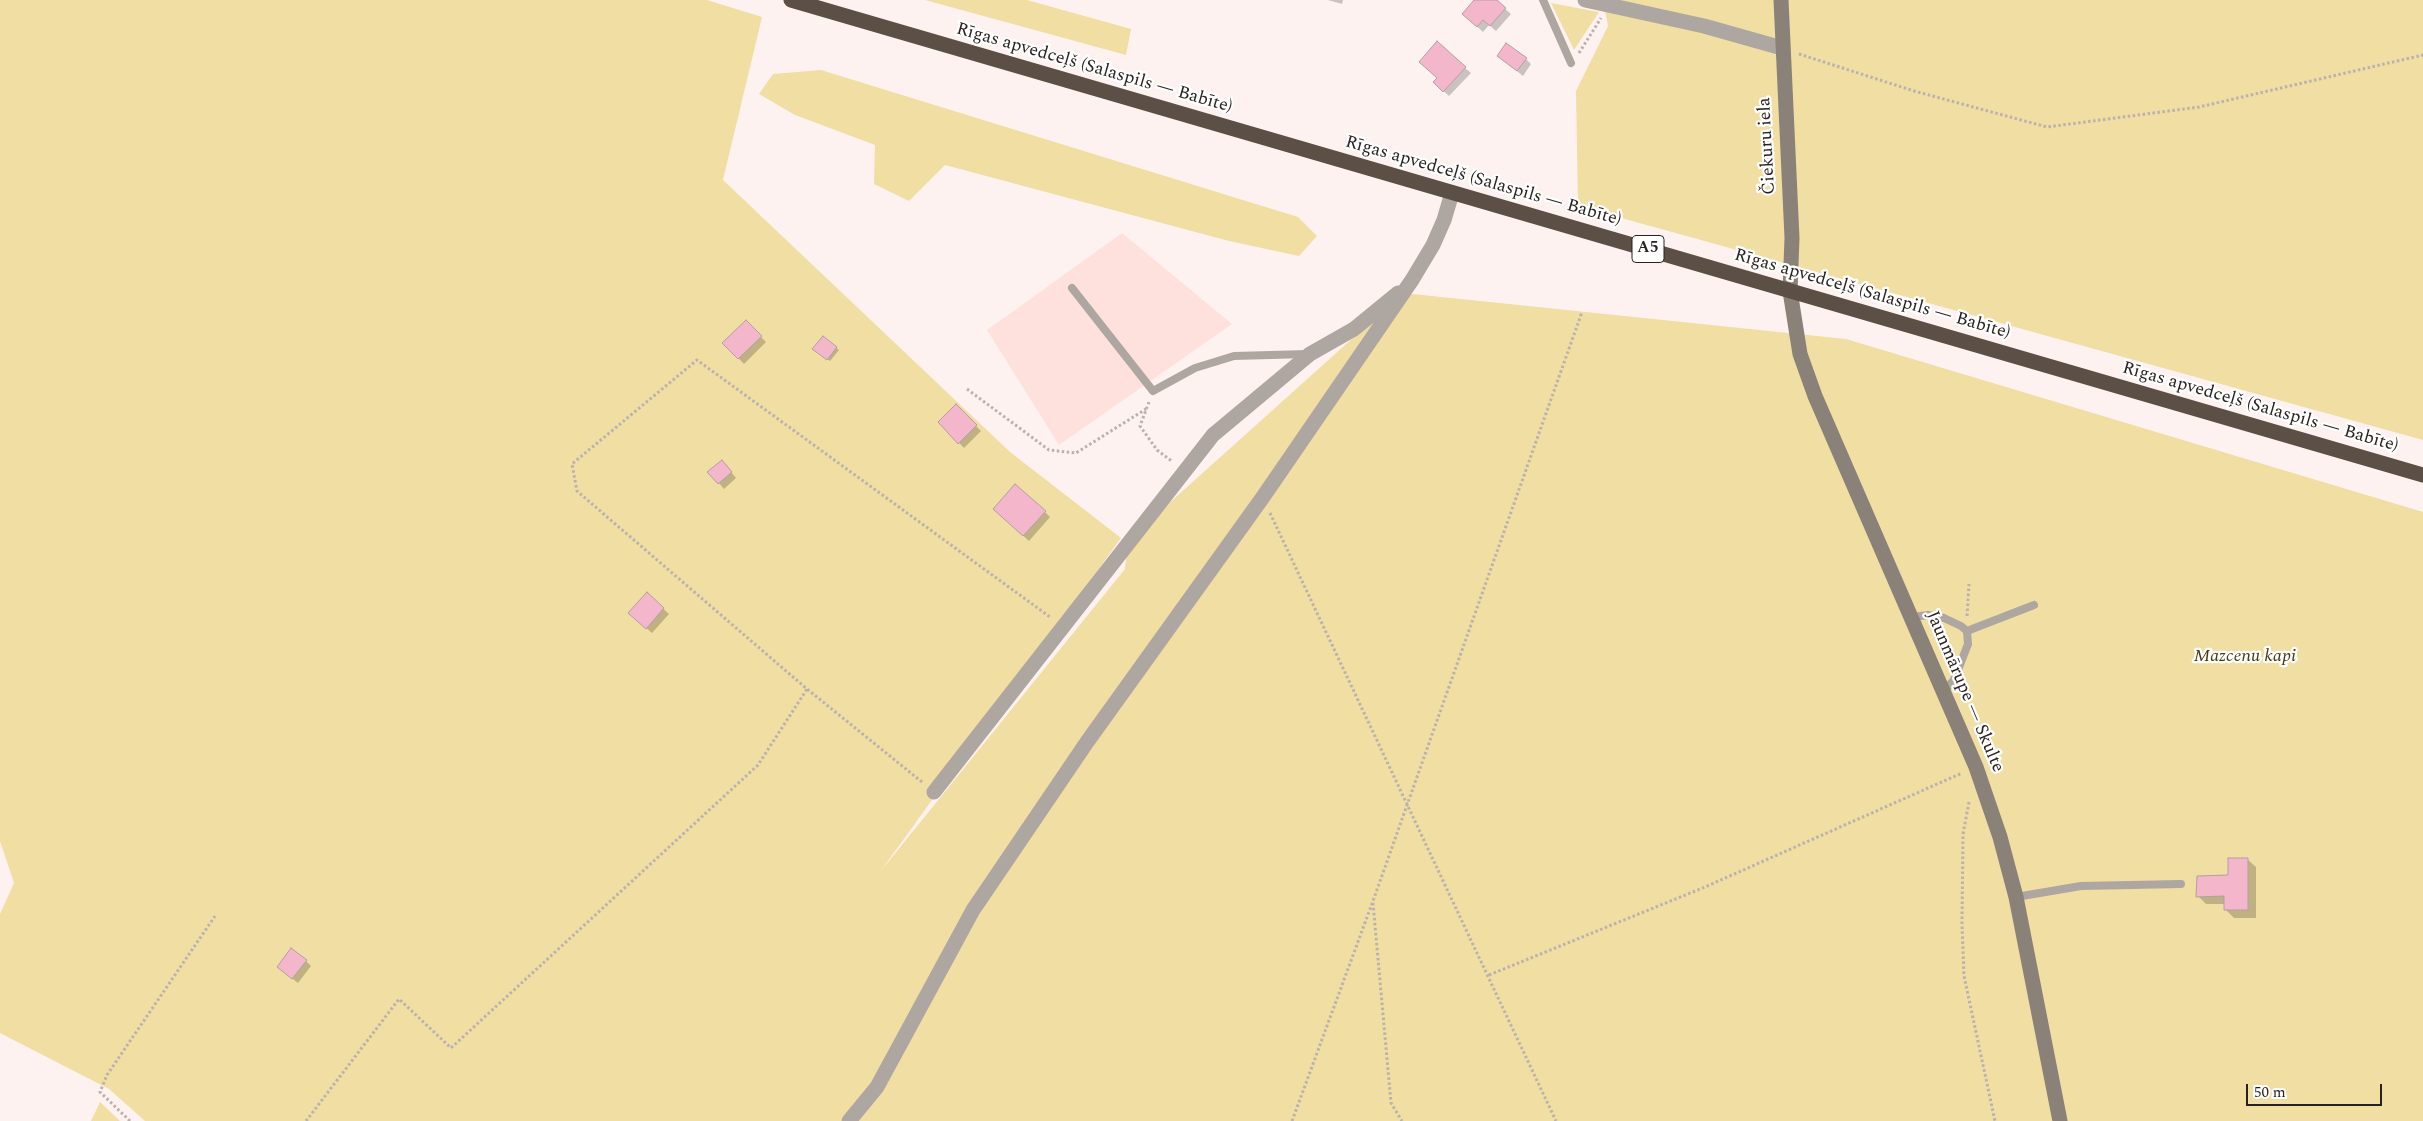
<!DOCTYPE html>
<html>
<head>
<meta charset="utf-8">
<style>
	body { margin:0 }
	#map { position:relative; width:2423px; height:1121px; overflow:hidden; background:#fef2f0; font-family:Spectral,serif }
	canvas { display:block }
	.scale { position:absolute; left:2246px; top:1084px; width:136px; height:22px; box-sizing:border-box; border:2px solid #28211f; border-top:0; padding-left:6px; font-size:15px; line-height:18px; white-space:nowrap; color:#28211f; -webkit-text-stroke:4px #fff; paint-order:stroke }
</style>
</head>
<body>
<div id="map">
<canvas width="2423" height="1121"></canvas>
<div class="scale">50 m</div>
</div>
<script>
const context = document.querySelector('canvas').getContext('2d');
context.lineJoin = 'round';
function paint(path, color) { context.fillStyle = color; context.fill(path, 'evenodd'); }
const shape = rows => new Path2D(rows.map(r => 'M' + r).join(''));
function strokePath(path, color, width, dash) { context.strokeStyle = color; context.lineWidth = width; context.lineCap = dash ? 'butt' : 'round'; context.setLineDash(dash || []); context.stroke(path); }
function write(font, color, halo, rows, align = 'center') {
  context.font = font + ' Spectral,serif'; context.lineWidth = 4.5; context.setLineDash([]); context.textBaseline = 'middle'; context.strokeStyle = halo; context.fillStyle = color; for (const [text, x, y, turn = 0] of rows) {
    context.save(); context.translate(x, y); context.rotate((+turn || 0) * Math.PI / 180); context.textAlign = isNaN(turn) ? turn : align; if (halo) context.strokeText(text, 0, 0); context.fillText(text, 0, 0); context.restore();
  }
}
const built = shape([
	[1122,233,1232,324,1059,445,987,330]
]);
const green = shape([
	[0,0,707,0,762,17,723,180,1010,452,1121,538,880,872,1125,569,1128,540,1403,293,1846,339,2423,512,2423,1121,145,1121,109,1089,0,1033,0,914,14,883,0,841],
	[925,0,1027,0,1131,29,1126,55],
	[1603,0,2423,0,2423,440,1578,206,1576,91,1608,26],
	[1551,3,1599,12,1574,50],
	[821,70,1298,217,1317,236,1299,256,1229,241,945,165,909,201,874,184,875,145,795,115,759,94,773,74],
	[100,1102,120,1121,91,1121]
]);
const shadow = shape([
	[1328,0,1343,0,1342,4],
	[1476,0,1495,0,1511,14,1496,31,1489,25,1483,32,1469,19],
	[1498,56,1526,59,1531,64,1523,76],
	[1465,68,1471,73,1449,96,1434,82,1438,78],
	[746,322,766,342,744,364,724,343],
	[823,337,839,350,830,361,816,351],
	[956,406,981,431,964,448,939,422],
	[727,467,736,478,724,489,719,483],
	[1045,512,1050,517,1029,541,1000,514],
	[647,594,669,614,652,633,635,618],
	[2247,859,2256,867,2256,918,2234,918,2226,910,2226,904,2206,904,2198,896,2229,877],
	[306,961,311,966,298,983,284,972]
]);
const building = shape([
	[1474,0,1497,0,1506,8,1490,26,1483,20,1477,27,1462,14,1474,0],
	[1437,41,1466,67,1443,92,1433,82,1437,78,1419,62,1437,41],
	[1506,43,1527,58,1517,71,1497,56,1506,43],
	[746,320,762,336,738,359,722,343,746,320],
	[823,336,837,347,827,360,812,349,823,336],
	[956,404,977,425,958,444,938,422,956,404],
	[722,460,732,472,718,484,707,472,722,460],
	[1015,484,1046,511,1023,536,993,509,1015,484],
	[647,592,664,608,646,629,628,613,647,592],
	[2228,858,2248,858,2248,910,2224,910,2224,896,2196,897,2197,876,2228,875,2228,858],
	[291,948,307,960,292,979,277,967,291,948]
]);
const path = shape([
	[1579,53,1601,18],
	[1799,54,1914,91,2047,127,2199,107,2423,55],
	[967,389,1049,450,1076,453,1146,409],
	[1149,402,1140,426,1157,450,1173,462],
	[1270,513,1556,1121],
	[1967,616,1969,584],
	[922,782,807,689,577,491,572,464,697,360,1050,617],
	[1969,802,1963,834,1962,924,1964,976,1995,1121],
	[1373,903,1391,1103,1402,1121],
	[1489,975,1705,887,1962,773],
	[130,1121,100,1092,107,1075,215,916],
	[306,1121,399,999,451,1048,758,765,807,689],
	[1292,1121,1373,901,1582,312]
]);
const lane = shape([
	[1543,0,1571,63],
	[1072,288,1153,391,1195,368,1234,356,1308,354],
	[1913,617,1928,615,1944,618,1961,626,1967,631,1968,644,1963,657,1954,680,1944,691],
	[1967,631,2034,605],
	[2016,897,2081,886,2181,884]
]);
const street = shape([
	[1585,0,1704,26,1782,48],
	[934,792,1213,435,1310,354,1354,329,1398,293],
	[849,1121,877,1087,973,910,1087,742,1263,497,1412,280,1433,245,1444,220,1452,193]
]);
const secondary = shape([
	[1781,0,1792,238,1790,291,1800,354,1815,396,1976,767,2000,837,2016,897,2060,1121]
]);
const highway = shape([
	[791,0,2423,475]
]);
const shields = [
	[1648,249,32]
];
const shieldNames = [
	["A5",1648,249]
];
const streetNames = [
	["Rīgas apvedceļš (Salaspils — Babīte)",1094,69,16],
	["Čiekuru iela",1768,146,-93],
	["Rīgas apvedceļš (Salaspils — Babīte)",1483,182,16],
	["Rīgas apvedceļš (Salaspils — Babīte)",1872,295,16],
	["Rīgas apvedceļš (Salaspils — Babīte)",2260,408,16],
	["Jaunmārupe — Skulte",1964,692,67]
];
const parkNames = [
	["Mazcenu kapi",2245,657]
];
paint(built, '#fee0dc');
paint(green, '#f0dea3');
paint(shadow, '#0003');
paint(building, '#f4b6cb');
strokePath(building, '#b29fa5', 1);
strokePath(path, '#bbb1af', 3, [2.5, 2.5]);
strokePath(lane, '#ada6a1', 8);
strokePath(street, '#ada6a1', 15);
strokePath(secondary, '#8a8179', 15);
strokePath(highway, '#5c4f45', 15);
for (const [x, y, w] of shields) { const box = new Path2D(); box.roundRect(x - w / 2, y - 13.5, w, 27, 4); context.fillStyle = '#fff'; context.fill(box); strokePath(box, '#28211f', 1); }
write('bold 16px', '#28211f', null, shieldNames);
write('18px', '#28211f', '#fff', streetNames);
write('italic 18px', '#45380b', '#fff', parkNames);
</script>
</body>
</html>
